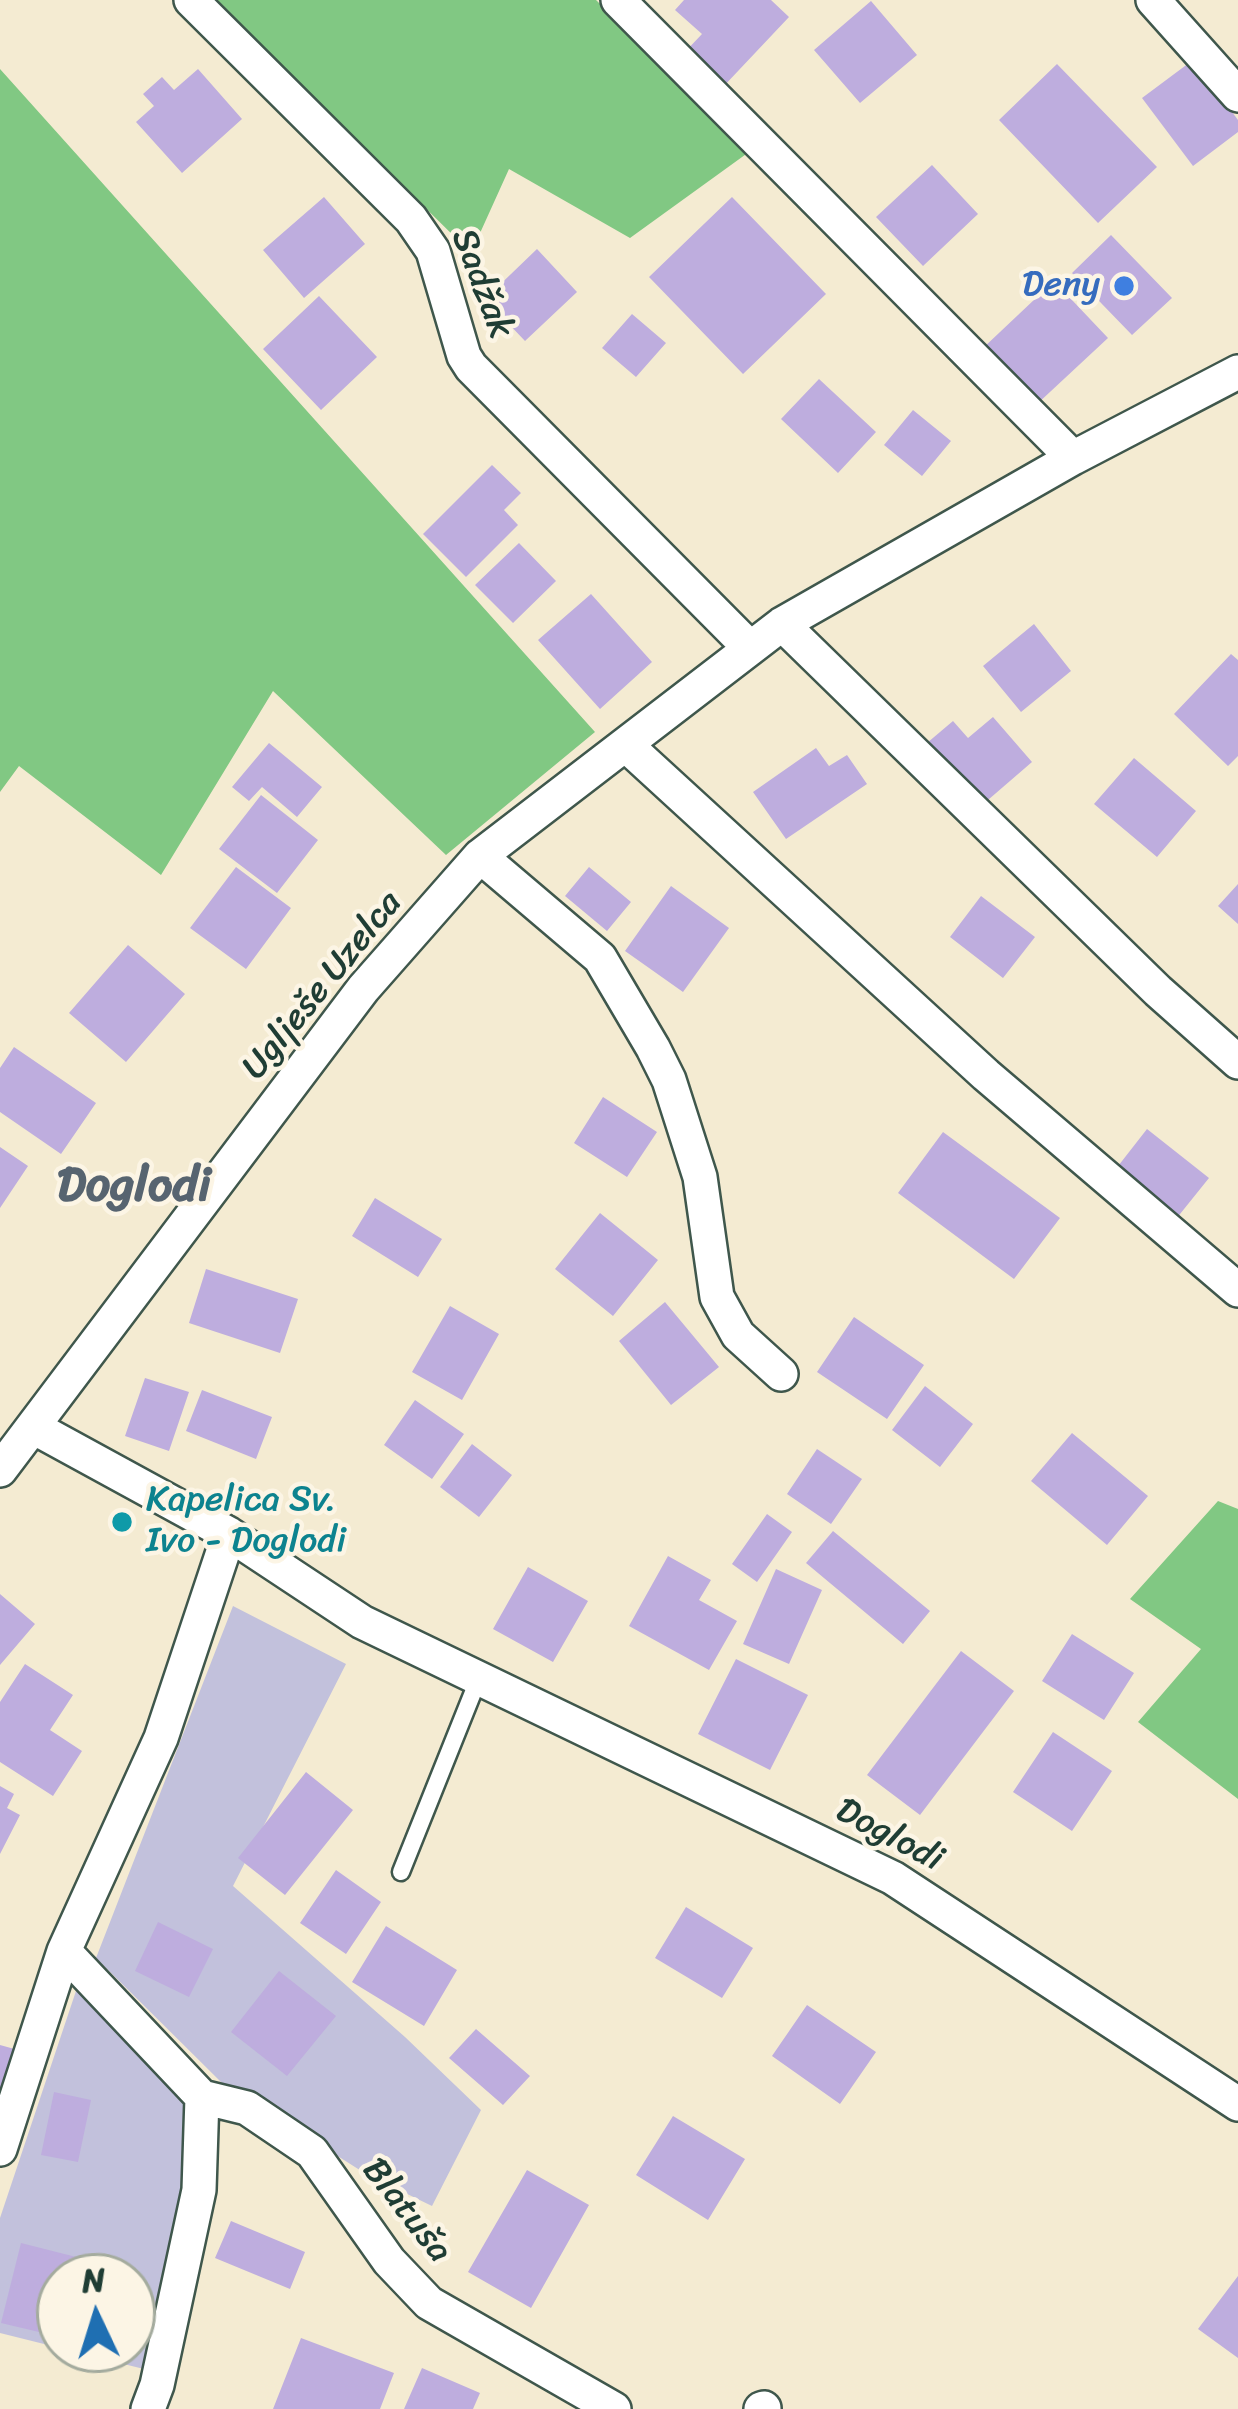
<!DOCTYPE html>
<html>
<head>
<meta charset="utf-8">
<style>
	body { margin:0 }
	#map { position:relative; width:1238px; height:2409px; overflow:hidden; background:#f4ebd2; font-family:Sriracha,sans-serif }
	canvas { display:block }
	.north { position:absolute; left:36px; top:2253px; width:120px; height:120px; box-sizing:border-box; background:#fcf5e5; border:3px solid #a4ab9e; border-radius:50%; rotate:356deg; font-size:33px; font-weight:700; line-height:48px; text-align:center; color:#1f3d34 }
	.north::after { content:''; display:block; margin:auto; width:42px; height:54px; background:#1f6fb2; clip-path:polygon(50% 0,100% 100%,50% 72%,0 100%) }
</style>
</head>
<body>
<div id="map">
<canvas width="1238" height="2409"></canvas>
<div class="north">N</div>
</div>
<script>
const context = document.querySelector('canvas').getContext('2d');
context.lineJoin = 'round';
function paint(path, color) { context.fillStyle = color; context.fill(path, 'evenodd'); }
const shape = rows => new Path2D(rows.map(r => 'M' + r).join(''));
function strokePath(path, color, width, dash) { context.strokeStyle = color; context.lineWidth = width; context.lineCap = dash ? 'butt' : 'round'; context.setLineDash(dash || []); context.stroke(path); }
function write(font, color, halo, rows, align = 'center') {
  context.font = font + ' Sriracha,sans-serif'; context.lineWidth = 9; context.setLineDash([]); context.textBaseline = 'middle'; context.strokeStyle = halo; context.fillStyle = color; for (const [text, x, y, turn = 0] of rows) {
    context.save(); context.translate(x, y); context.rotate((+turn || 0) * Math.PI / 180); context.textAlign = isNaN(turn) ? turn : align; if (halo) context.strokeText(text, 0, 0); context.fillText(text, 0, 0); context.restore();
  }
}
const industrial = shape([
	[233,1606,346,1664,233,1886,405,2037,481,2110,432,2206,366,2174,221,2082,96,1958],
	[78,1985,194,2102,192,2176,152,2371,63,2349,132,2349,132,2277,60,2277,60,2348,0,2333,0,2218]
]);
const green = shape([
	[215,0,596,0,749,152,630,238,509,169,471,253],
	[0,69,595,732,446,855,273,691,161,875,19,766,0,792],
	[1218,1501,1238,1509,1238,1799,1138,1722,1201,1649,1130,1599]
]);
const building = shape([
	[684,0,771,0,789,17,722,88,684,53,702,34,675,10],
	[871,1,917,55,860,103,814,50],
	[1193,60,1238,120,1238,132,1193,166,1142,98],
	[1057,64,1157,167,1098,223,999,120],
	[198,69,242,119,182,173,136,122,154,106,143,94,162,77,174,90],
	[932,165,978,214,923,266,876,217],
	[324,197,365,244,304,298,263,250],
	[732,197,826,294,743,374,649,277],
	[1111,235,1172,298,1132,335,1072,273],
	[537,249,577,292,525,341,485,299],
	[1054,281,1108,338,1036,405,982,349],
	[319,296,377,357,321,410,263,349],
	[632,314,666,343,636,377,602,348],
	[819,379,876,432,838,473,781,419],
	[913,410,951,441,922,476,884,445],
	[492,465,521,493,504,510,518,525,466,577,423,534],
	[519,543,556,581,513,623,475,585],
	[591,594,652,662,600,709,538,640],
	[1034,624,1071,671,1021,712,983,666],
	[1231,654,1238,660,1238,756,1228,766,1174,714],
	[993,717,1032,762,981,806,927,743,953,721,968,738],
	[269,743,322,787,297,817,262,787,249,801,232,787],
	[816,748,829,766,847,755,867,784,786,839,753,792],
	[1134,758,1196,811,1157,857,1094,804],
	[261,795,318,840,277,893,219,849],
	[236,867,291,908,246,969,190,928],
	[589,867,631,902,607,931,565,896],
	[1238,884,1238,924,1218,906],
	[671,886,729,928,683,992,625,951],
	[981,896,1035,937,1003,978,950,937],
	[128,945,185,994,126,1062,69,1013],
	[14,1047,96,1103,61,1154,0,1112,0,1068],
	[603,1097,657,1132,627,1177,574,1143],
	[1147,1129,1209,1178,1176,1219,1115,1170],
	[943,1132,1060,1218,1014,1279,898,1193],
	[0,1147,28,1166,0,1208],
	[375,1198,442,1239,418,1277,352,1236],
	[600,1213,658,1260,613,1316,555,1269],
	[206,1269,298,1299,280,1353,189,1323],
	[665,1302,719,1367,671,1405,619,1341],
	[450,1306,499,1334,462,1400,412,1372],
	[854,1317,924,1365,887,1419,817,1372],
	[145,1378,189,1392,169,1451,125,1436],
	[925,1386,973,1424,940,1467,892,1430],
	[202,1390,272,1417,256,1459,186,1431],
	[415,1400,464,1434,432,1479,384,1445],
	[1072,1433,1148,1496,1107,1545,1031,1481],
	[472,1444,512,1475,479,1517,440,1487],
	[817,1449,862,1479,831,1524,787,1494],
	[767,1514,792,1532,757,1582,732,1564],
	[833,1531,930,1611,903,1644,806,1563],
	[668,1556,711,1580,699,1600,737,1621,709,1670,629,1626],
	[528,1567,588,1601,553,1662,493,1629],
	[776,1569,822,1590,789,1664,743,1644],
	[0,1594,35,1624,0,1665],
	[1072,1634,1134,1673,1104,1720,1042,1681],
	[961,1651,1014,1691,920,1815,867,1775],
	[736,1659,808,1695,770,1770,698,1734],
	[25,1664,73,1695,50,1730,82,1751,53,1796,0,1762,0,1702],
	[1053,1732,1112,1771,1072,1831,1013,1792],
	[306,1772,353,1810,285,1895,238,1858],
	[0,1786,14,1794,7,1808,20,1815,0,1854],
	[336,1870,381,1902,346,1954,300,1923],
	[686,1907,753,1948,722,1998,655,1958],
	[158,1922,213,1949,189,1997,135,1971],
	[386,1926,457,1970,424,2026,352,1982],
	[279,1971,336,2016,287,2076,231,2032],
	[807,2005,876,2052,840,2104,772,2056],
	[476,2029,530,2076,503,2105,449,2058],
	[0,2045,18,2050,0,2108],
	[54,2092,91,2100,78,2162,41,2155],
	[673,2116,745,2159,708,2220,636,2175],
	[527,2170,589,2205,531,2308,468,2272],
	[231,2221,305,2252,290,2289,215,2258],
	[21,2243,96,2262,93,2277,60,2277,60,2337,1,2323],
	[1238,2276,1238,2358,1198,2329],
	[301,2338,394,2373,380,2409,273,2409],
	[422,2368,480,2393,473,2409,404,2409]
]);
const lane = shape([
	[401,1872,478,1680]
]);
const street = shape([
	[191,0,411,219,433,251,464,356,471,367,750,648],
	[618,0,1073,458],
	[1153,0,1238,95],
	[782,624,1158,991,1238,1062],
	[627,746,986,1075,1238,1290],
	[480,856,600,958,653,1048,669,1080,700,1177,717,1297,738,1335,781,1374],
	[35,1428,229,1534,362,1622,893,1878,1238,2104],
	[0,1470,363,989,480,856,782,624,1073,458,1238,372],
	[202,2097,247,2108,312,2152,389,2261,429,2303,614,2409],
	[0,2149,64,1951],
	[148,2409,157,2385,199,2190,202,2097,64,1951,161,1738,229,1534],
	[761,2409,764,2408]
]);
const markers = [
	[1124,286,12,"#3f7fe0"],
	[122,1522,12,"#0f9aa8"]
];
const streetNames = [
	["Sadžak",481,284,69],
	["Uglješe Uzelca",323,986,-51],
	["Doglodi",889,1836,28],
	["Blatuša",406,2211,52]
];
const shopNames = [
	["Deny",1100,286]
];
const cultureNames = [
	["Kapelica Sv.",146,1501],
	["Ivo - Doglodi",146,1542]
];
const districtNames = [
	["Doglodi",134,1188]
];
paint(industrial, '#c2c1dc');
paint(green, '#81c883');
paint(building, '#beadde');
strokePath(lane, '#3f574c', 21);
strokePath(street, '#3f574c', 38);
strokePath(lane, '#fff', 16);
strokePath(street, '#fff', 33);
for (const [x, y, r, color] of markers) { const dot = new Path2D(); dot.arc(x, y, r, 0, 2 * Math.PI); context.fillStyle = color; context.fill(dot); strokePath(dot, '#fcf5e5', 4.5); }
write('36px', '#1f3d34', '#fcf5e5', streetNames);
write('36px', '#366cbe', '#fcf5e5', shopNames, 'right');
write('36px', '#0d838f', '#fcf5e5', cultureNames, 'left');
write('bold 48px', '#576470', '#fcf5e5', districtNames);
</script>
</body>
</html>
